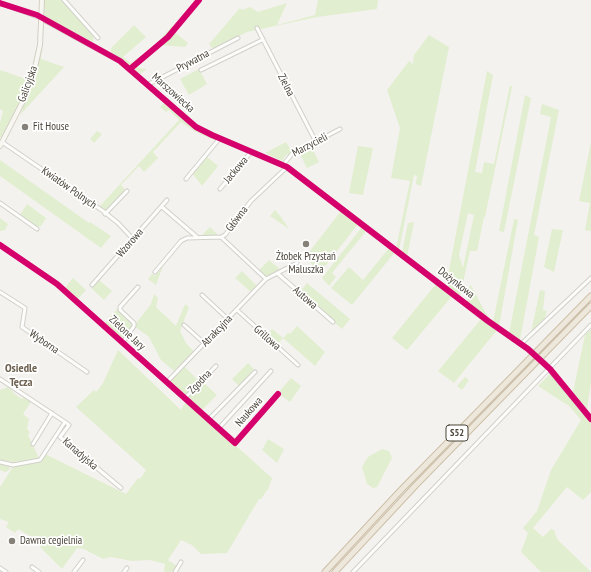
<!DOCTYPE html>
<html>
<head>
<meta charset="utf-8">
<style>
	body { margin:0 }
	canvas { display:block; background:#f4f2ee }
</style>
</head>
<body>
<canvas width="591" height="572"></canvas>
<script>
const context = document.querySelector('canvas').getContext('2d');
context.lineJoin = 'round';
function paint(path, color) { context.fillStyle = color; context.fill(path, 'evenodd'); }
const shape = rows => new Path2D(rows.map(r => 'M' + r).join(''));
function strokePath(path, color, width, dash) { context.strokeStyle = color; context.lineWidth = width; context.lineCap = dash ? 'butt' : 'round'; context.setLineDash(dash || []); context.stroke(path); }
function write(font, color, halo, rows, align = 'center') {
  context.font = font + ' "PT Sans Narrow",sans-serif'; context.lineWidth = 3.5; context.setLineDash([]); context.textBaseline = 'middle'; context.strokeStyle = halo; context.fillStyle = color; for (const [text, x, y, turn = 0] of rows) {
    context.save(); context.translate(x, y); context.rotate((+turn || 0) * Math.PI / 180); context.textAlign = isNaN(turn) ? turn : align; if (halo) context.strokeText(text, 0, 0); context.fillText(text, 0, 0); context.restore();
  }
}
const green = shape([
	[44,0,63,0,94,35,93,42,45,17],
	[318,0,378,0,377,9,317,17,247,32,213,49,209,44,240,8,242,10,250,7,258,12,287,3,277,25,315,15],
	[134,25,146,37,123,57,131,63,157,44,164,35,172,26,173,27,163,40,130,66,111,53,111,48],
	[173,31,188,43,185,47,160,45,139,65,138,68,147,69,140,74,133,68],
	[429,35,449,47,421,186,416,184,417,176,414,175,399,250,396,248,410,181,391,178,400,128,387,90,409,61,413,64,414,55],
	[42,49,41,59,64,67,20,115,36,73],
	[199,69,207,84,189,95,180,79],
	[0,70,29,80,14,115,2,138,0,137,0,123,3,111,0,109],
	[487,71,493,75,475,172,482,173,484,162,494,164,510,85,512,87,485,217,484,217,477,251,470,251,460,296,446,286],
	[468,213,474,215,463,268,459,255],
	[525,95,531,98,504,232,499,231],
	[165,103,188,124,216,139,216,141,194,131,181,122,153,152,158,158,144,172,139,166,121,185,126,191,105,212,99,207,179,120,169,110,166,112,160,107],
	[542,104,559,110,534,235,539,237,520,340,509,333,551,117,540,114],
	[97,131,102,134,94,143,90,139],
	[286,142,292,152,286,155,282,161,265,153],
	[591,142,591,231,585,230,590,203,579,201],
	[311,146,319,162,307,168,299,152],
	[358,146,373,148,363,195,349,193],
	[206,156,218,166,202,186,192,173],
	[0,160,89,223,90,222,111,236,101,248,0,176],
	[27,204,46,218,41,226,36,227,19,216],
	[275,210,281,217,289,229,270,216],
	[341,211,358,224,319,274,306,256],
	[0,218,8,224,5,230,0,231],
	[514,219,518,220,499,326,493,322],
	[414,222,407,257,402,253,408,223],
	[210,227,219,236,201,236],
	[362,227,367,230,332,273,336,277,329,286,322,278],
	[552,229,563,230,554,272,544,267],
	[389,248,395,252,352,305,331,288,349,267,363,280],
	[269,260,281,270,266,277,259,270],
	[163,266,156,285,148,279,152,274,155,276],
	[242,271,258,287,252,293,235,278],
	[73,278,86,290,77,300,64,289],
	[99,280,112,291,104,300,91,288],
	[307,283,350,319,342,329,300,292],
	[436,284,452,296,407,350,392,338],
	[470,284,488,317,467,302],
	[540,290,545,291,543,310,547,311,545,318,531,332],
	[154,294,158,298,156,307,176,326,185,304,189,307,180,331,186,343,194,352,174,371,161,360,149,337,134,326,151,304],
	[119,307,133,326,123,340,104,324],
	[482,318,497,330,454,383,438,371],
	[297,326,325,352,315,366,283,338,277,345,266,336,272,329,283,338,288,333,290,334],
	[591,329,591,383,587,409,573,392,585,335],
	[118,350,181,410,186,401,272,478,268,490,267,490,261,499,259,499,227,553,201,554,192,545,181,540,168,560,177,566,174,572,164,572,165,564,150,560,132,561,111,557,103,559,84,549,77,548,62,569,40,547,42,543,18,529,15,533,6,527,9,522,0,519,0,487,14,465,40,462,45,454,126,494,138,478,140,479,146,470,76,407,94,390,96,392,103,383],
	[248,363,254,369,239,386,232,379],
	[184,366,199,381,184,396,168,382],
	[549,375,551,375,560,385,591,423,591,492,583,500,567,487,533,528,543,537,551,529,554,530,557,539,591,572,541,572,521,552,528,533,523,528,537,511,551,470,581,420,569,406,538,386],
	[465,377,469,380,462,390,457,386],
	[291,378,301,386,290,402,278,393],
	[202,381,217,395,201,411,188,399],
	[8,387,16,395,22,399,23,397,31,402,23,414,29,419,27,429,30,432,28,435,39,458,38,460,14,462,0,460,0,390],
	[268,439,284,449,277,463,262,450],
	[382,449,389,451,392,458,377,487,373,488,367,484,362,467,368,457],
	[0,464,9,465,10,469,6,472,2,471,0,470]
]);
const street = shape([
	[64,0,98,38],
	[0,3,41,18],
	[257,28,316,142],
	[130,69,168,37,199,0],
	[201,70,262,40],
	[149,84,238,38],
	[2,142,103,211,118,223,133,239],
	[283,165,292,154,340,129],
	[186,179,220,138],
	[220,189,251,152],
	[0,203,37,229],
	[162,207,197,237],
	[105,214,127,191],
	[221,237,266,279],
	[0,245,57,284,235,443,278,394],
	[155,272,181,241,187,238,221,237,225,235,251,201,287,167],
	[277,273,333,322],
	[266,279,297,263],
	[92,285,167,200],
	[0,292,25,308,22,327,87,372],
	[202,295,228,319],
	[237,310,298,365],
	[184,325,204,343],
	[123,342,134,326,134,323,120,310,120,307,138,287],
	[521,344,591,278],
	[0,379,68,424,69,425,60,437,121,488],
	[167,382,266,279],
	[185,398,216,366],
	[208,420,255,372],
	[219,428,271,371],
	[33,444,52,413],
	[0,462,13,465,40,460,65,422],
	[32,567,39,572],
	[0,568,6,572],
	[74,572,83,560],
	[124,572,127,568],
	[175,572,181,562],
	[353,572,591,325]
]);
const secondary = shape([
	[41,18,120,61,196,127,212,135,287,167,488,321,528,349],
	[0,146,23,101,34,72,40,45,42,0],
	[545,364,591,419]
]);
const highway = shape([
	[325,572,400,491,591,296],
	[335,572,416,485,591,306]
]);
const secondaryBridge = shape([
	[528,349,545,364]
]);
const cycleway = shape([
	[0,3,37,15,120,61,196,127,212,135,287,167,488,321,528,349,550,369,591,419],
	[130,69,168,37,199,0],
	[0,245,57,284,235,443,278,394]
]);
const markers = [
	[25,127,4,"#868178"],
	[306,244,4,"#868178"],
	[12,541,4,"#868178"]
];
const shields = [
	[457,433,22]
];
const shieldNames = [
	["S52",457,433]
];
const streetNames = [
	["Prywatna",193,61,-28],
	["Galicyjska",28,84,-70],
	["Zielna",286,85,63],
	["Marszowiecka",173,93,42],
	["Marzycieli",310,145,-28],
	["Jackowa",236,170,-50],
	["Kwiatów Polnych",69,188,35],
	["Główna",237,219,-53],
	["Wzorowa",130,243,-49],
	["Dożynkowa",456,283,38],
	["Autowa",305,298,41],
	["Atrakcyjna",217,331,-46],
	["Zielone Jary",127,333,43],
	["Grillowa",267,338,41],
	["Wyborna",44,342,34],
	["Zgodna",200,382,-46],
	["Naukowa",249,412,-49],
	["Kanadyjska",80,454,41]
];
const poiNames = [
	["Fit House",33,127],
	["Żłobek Przystań",306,257,"center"],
	["Maluszka",306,270,"center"],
	["Dawna cegielnia",20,541]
];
const neighbourhoodNames = [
	["Osiedle",21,369],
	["Tęcza",21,383]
];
paint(green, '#e1eecf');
strokePath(street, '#d2d0cb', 5);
strokePath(secondary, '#d3cfc5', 6);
strokePath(highway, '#ccbfa9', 7);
strokePath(street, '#fdfdfc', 3);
strokePath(secondary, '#f7f6f1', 4);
strokePath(highway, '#ede8db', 5);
strokePath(secondaryBridge, '#d3cfc5', 6, []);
strokePath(secondaryBridge, '#f7f6f1', 4);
strokePath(cycleway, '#d6006c', 6);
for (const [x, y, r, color] of markers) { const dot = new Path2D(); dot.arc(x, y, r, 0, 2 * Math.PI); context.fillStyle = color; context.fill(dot); strokePath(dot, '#fff', 1.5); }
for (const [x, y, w] of shields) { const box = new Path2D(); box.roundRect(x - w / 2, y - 8, w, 16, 3); context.fillStyle = '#fff'; context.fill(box); strokePath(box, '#4b4439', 1); }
write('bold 10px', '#4b4439', null, shieldNames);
write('11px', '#4b4439', '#fff', streetNames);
write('11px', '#4b4439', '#fff', poiNames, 'left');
write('bold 12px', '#6e6250', '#fff', neighbourhoodNames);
</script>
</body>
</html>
